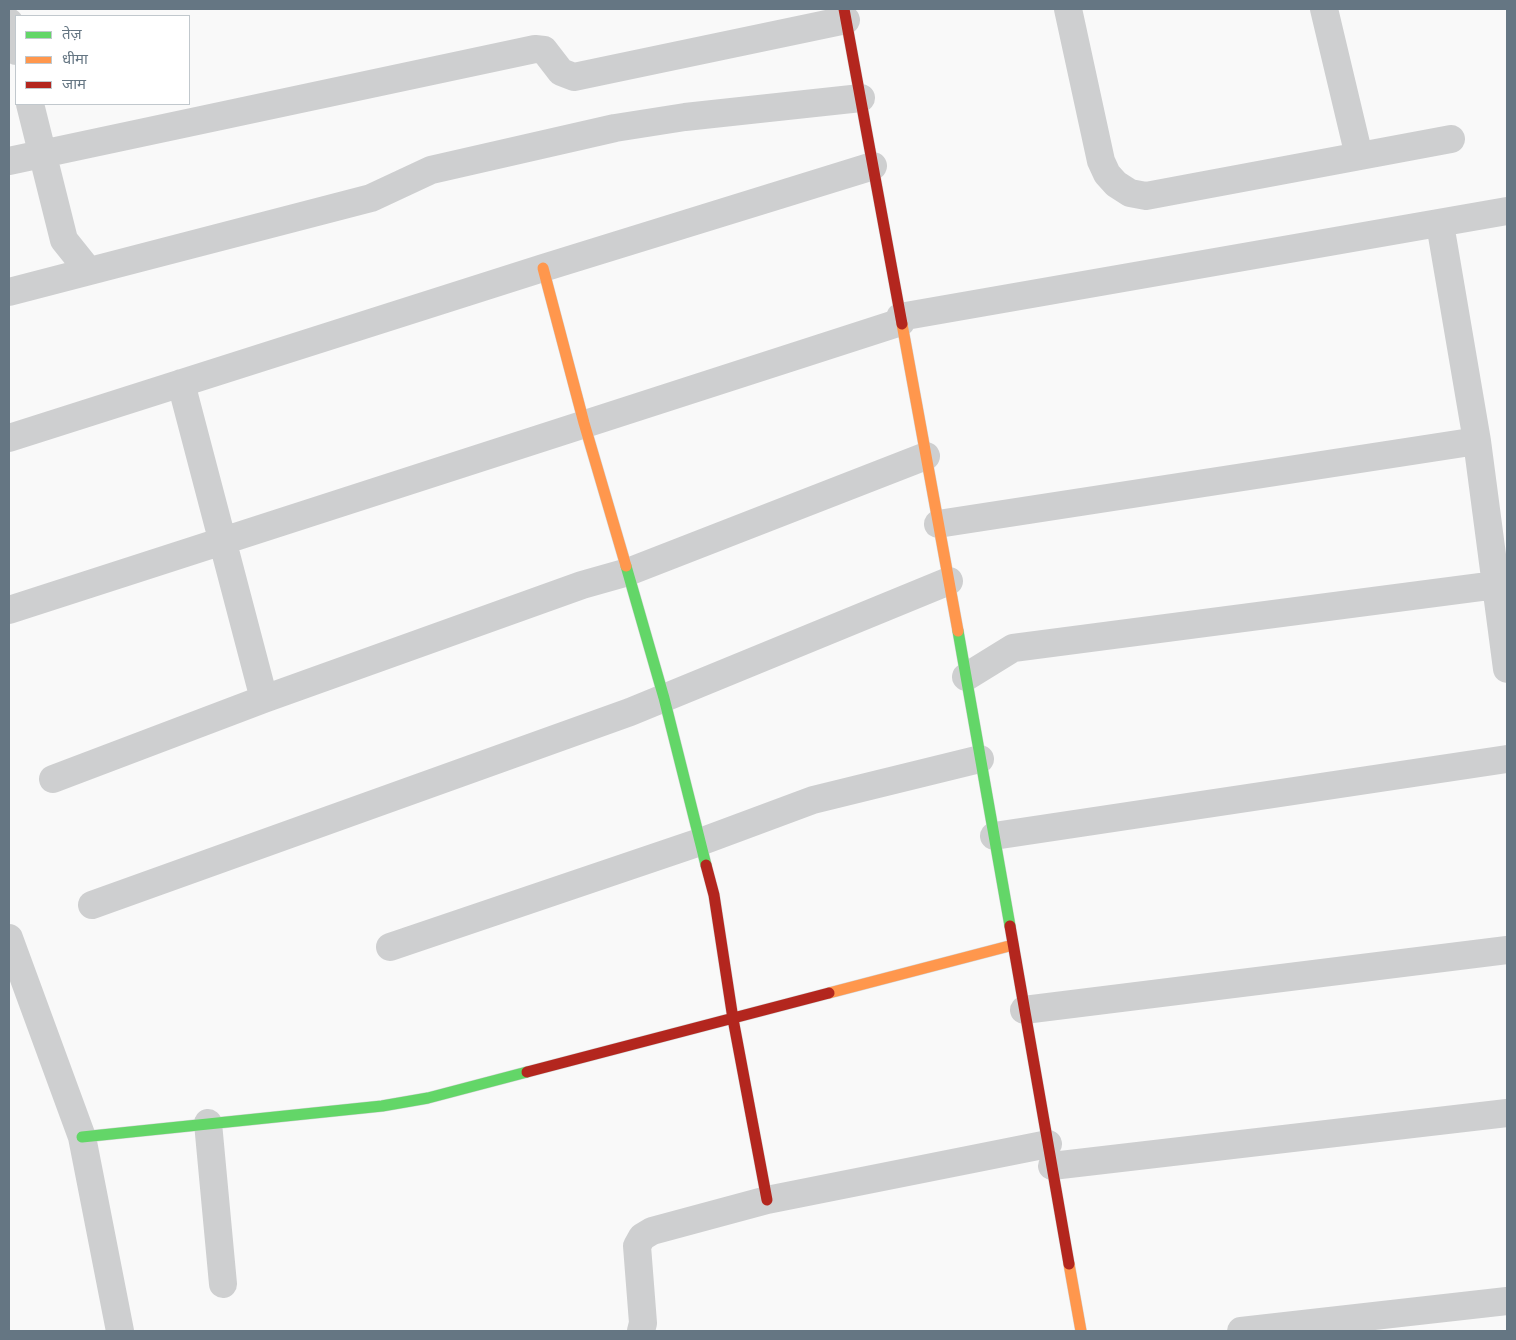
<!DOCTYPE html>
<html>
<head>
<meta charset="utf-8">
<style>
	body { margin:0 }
	#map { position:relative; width:1516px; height:1340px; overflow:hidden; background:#f9f9f9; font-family:Signika,"Noto Sans Devanagari",sans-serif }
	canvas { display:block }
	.frame { position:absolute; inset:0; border:10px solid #657683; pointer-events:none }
	.legend { position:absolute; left:15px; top:15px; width:175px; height:90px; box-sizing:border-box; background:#fff; border:1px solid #c1c8cd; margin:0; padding:6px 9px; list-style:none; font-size:15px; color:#657683 }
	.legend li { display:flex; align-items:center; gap:10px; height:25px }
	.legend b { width:25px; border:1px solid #c1c8cd }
</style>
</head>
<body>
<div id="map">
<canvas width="1516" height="1340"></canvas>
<div class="frame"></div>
<ul class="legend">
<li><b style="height:6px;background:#63d668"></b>तेज़</li>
<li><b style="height:6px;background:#ff974d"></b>धीमा</li>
<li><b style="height:6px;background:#b3261e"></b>जाम</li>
</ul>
</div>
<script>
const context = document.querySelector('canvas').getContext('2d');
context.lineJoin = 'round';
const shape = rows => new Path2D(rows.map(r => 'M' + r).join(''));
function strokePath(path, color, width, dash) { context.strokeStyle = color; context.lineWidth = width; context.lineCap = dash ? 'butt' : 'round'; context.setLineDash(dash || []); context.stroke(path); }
const street = shape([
	[1068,9,1101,161,1107,174,1116,184,1130,193,1146,196,1451,139],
	[1324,9,1359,156],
	[9,22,16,51],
	[30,104,64,240,88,270],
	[9,161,535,49,544,50,561,72,574,77,846,20],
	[1440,224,1477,441,1507,669],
	[9,292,371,198,431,170,615,128,685,117,861,98],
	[900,317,1507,211],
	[181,383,264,699],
	[9,438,543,268,873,166],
	[938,524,1477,441],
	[9,610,901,322],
	[966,677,1013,648,1496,585],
	[53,779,264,699,582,585,628,572,926,456],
	[994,836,1507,759],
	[92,905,630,712,949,581],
	[9,938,82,1137,120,1331],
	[390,947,700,842,813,800,980,759],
	[1024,1010,1507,950],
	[208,1123,223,1284],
	[1052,1166,1507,1113],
	[641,1331,643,1323,637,1246,642,1237,652,1231,767,1200,1048,1144],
	[1241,1331,1507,1301]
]);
const fast = shape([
	[626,566,664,698,706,865],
	[958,631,1010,926],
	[82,1137,382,1106,428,1098,527,1072]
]);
const slow = shape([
	[543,268,584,423,626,566],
	[902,324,958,631],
	[829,993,1013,945],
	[1069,1264,1081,1331]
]);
const jam = shape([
	[844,9,902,324],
	[706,865,714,895,733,1019,767,1200],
	[1010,926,1069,1264],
	[527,1072,829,993]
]);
strokePath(fast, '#d5d6d7', 12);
strokePath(slow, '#d5d6d7', 12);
strokePath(jam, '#d5d6d7', 12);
strokePath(street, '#cecfd0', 28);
strokePath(fast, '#63d668', 11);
strokePath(slow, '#ff974d', 11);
strokePath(jam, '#b3261e', 11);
</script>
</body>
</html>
